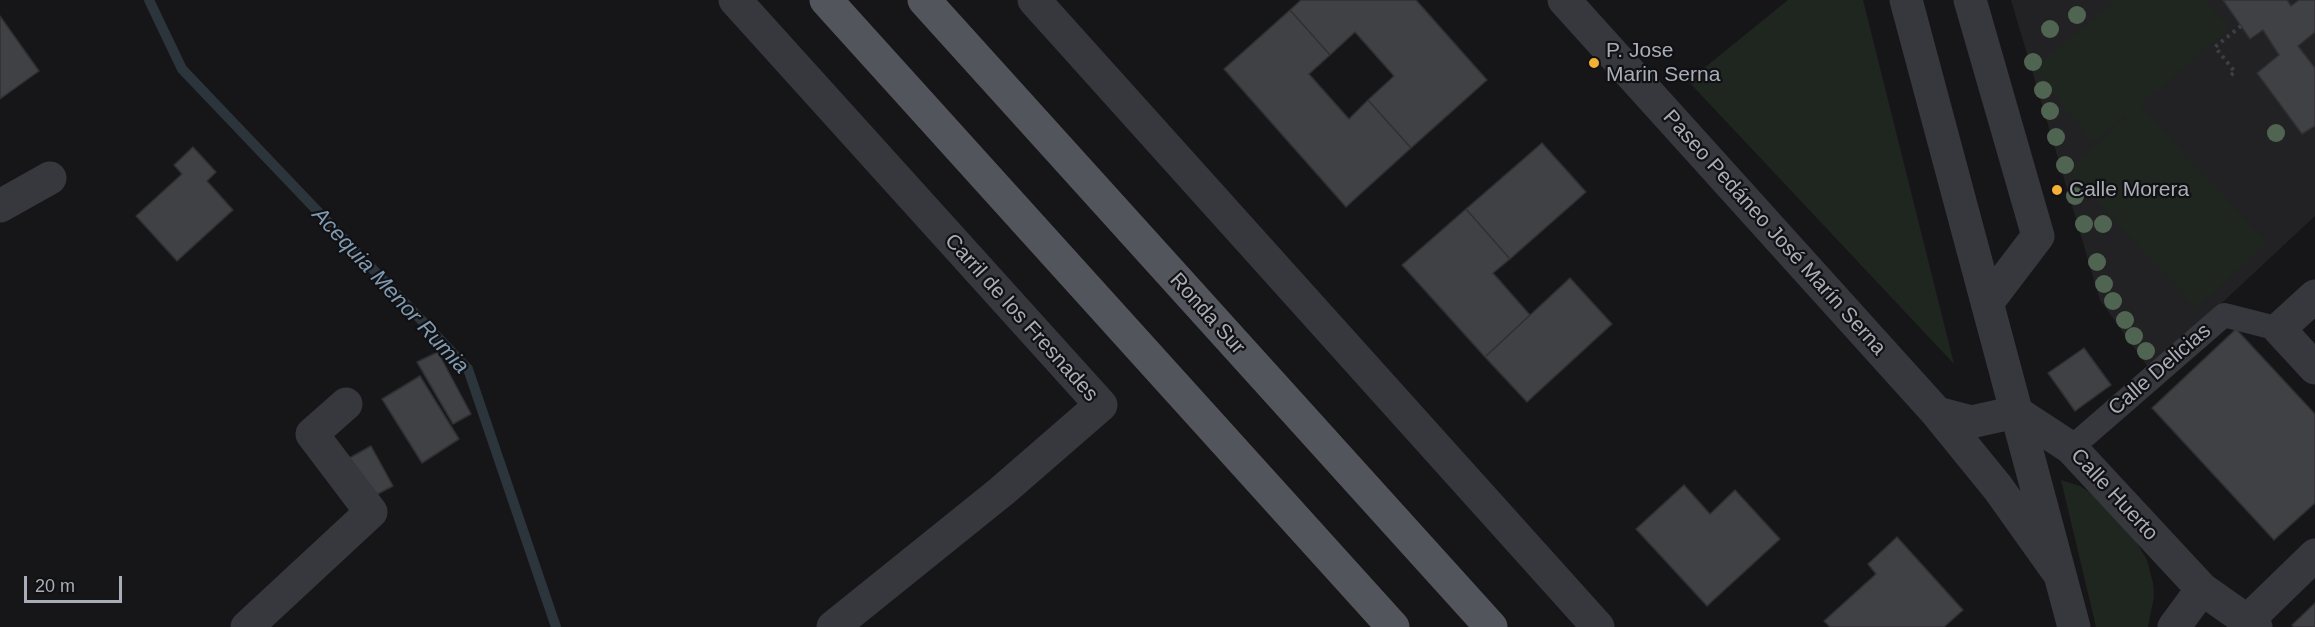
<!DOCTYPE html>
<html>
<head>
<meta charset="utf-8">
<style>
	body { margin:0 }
	#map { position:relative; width:2315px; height:627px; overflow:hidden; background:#161618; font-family:Helvetica,sans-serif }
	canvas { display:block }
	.scale { position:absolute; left:24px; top:576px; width:98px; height:27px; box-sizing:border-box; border:3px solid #a8adb8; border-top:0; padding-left:8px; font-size:18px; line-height:21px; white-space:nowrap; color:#a8adb8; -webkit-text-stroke:4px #111113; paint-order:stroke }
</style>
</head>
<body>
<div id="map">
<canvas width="2315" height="627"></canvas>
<div class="scale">20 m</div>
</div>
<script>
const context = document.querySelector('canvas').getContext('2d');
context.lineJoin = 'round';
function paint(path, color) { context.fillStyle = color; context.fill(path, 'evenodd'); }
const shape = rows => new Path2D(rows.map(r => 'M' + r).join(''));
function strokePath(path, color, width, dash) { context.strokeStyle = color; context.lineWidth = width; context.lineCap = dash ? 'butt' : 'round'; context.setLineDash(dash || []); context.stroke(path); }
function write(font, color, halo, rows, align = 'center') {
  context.font = font + ' Helvetica,sans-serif'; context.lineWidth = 4.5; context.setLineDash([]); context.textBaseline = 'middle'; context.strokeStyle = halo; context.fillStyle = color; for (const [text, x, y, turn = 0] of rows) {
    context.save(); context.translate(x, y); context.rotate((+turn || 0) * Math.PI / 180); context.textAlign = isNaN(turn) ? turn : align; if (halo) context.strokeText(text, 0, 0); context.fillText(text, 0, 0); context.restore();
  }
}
const built = shape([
	[2011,0,2315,0,2315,216,2150,370,2100,300]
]);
const green = shape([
	[1788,0,1863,0,1954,364,1688,81],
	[2116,0,2205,0,2229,29,2140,105,2266,243,2196,308,2069,170,2131,112,2093,142,2033,69],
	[2061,480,2080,486,2102,500,2134,538,2147,560,2153,583,2154,597,2148,627,2096,627]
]);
const stream = shape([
	[149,0,182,69,468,369,556,627]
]);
const building = shape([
	[1301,0,1416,0,1487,80,1411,148,1368,100,1394,76,1355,32,1330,55,1290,10,1301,0],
	[2223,0,2287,0,2291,6,2299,0,2315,0,2315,32,2298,46,2315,68,2315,126,2302,134,2257,73,2279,55,2263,30,2250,39,2223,0],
	[1290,10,1330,55,1309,74,1349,119,1368,100,1411,148,1346,207,1224,69,1290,10],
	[0,16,39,71,0,99,0,16],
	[1542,143,1586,192,1510,259,1466,209,1542,143],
	[193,147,216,172,207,181,233,210,177,261,136,216,182,174,174,165,193,147],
	[1466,209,1510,259,1493,273,1530,315,1485,357,1402,265,1466,209],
	[1570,278,1612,324,1527,402,1485,357,1570,278],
	[2236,329,2315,414,2315,503,2274,540,2152,408,2236,329],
	[2084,348,2111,385,2075,411,2048,373,2084,348],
	[438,352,471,414,453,424,417,362,438,352],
	[420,376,459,439,422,463,382,399,420,376],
	[371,446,393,486,370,498,344,461,371,446],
	[1684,485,1710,514,1735,490,1780,539,1707,606,1636,529,1684,485],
	[1897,537,1963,610,1944,627,1830,627,1824,621,1876,574,1868,564,1897,537],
	[2315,603,2315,627,2294,627,2292,625,2315,603]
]);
const path = shape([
	[2231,75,2235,72,2215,47,2241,26]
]);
const pedestrian = shape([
	[2071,448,2224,315,2279,329]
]);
const minor = shape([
	[735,0,1101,405,1002,491,833,627],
	[1034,0,1598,627],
	[1564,0,1937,413,1998,488,2060,575],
	[1906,0,2074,627],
	[1970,0,2038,236,1987,303],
	[0,206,50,178],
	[2315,296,2279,329,2315,368],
	[2016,412,2071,448,2202,589,2256,627],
	[1937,413,1971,422,2016,412],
	[2249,619,2315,555],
	[247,627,371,512,312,434,346,404],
	[2174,627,2202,589]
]);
const primary = shape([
	[826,0,1393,627],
	[924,0,1491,627]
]);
const trees = [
	[2077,15],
	[2050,29],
	[2033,62],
	[2043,90],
	[2050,111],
	[2276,133],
	[2056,137],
	[2065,165],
	[2075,196],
	[2084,224],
	[2103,224],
	[2097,262],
	[2104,284],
	[2113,301],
	[2125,320],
	[2134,336],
	[2146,351]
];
const markers = [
	[1594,63,6,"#f2b134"],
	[2057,190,6,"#f2b134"]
];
const poiNames = [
	["P. Jose",1606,51],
	["Marin Serna",1606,75],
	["Calle Morera",2069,190]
];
const streetNames = [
	["Paseo Pedáneo José Marín Serna",1774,233,48],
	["Ronda Sur",1207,314,48],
	["Carril de los Fresnades",1021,318,48],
	["Calle Delicias",2160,370,-41],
	["Calle Huerto",2114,495,47]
];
const waterNames = [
	["Acequia Menor Rumia",390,291,47]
];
paint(built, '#222225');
paint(green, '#1e261f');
strokePath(stream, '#2c353c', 10);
paint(building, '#404145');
strokePath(building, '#303034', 1.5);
strokePath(path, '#3d3f44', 4, [3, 4.5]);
strokePath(pedestrian, '#37383d', 24);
strokePath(minor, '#37383d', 33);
strokePath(primary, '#53555c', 33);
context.fillStyle = '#506452';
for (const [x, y] of trees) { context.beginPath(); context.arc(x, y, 9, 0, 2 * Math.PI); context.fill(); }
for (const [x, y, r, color] of markers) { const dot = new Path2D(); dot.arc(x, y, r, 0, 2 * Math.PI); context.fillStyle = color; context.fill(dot); strokePath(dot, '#111113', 2); }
write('21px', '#a8adb8', '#111113', poiNames, 'left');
write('21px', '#a8adb8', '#111113', streetNames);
write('italic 22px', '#7f9bb3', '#111113', waterNames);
</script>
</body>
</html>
